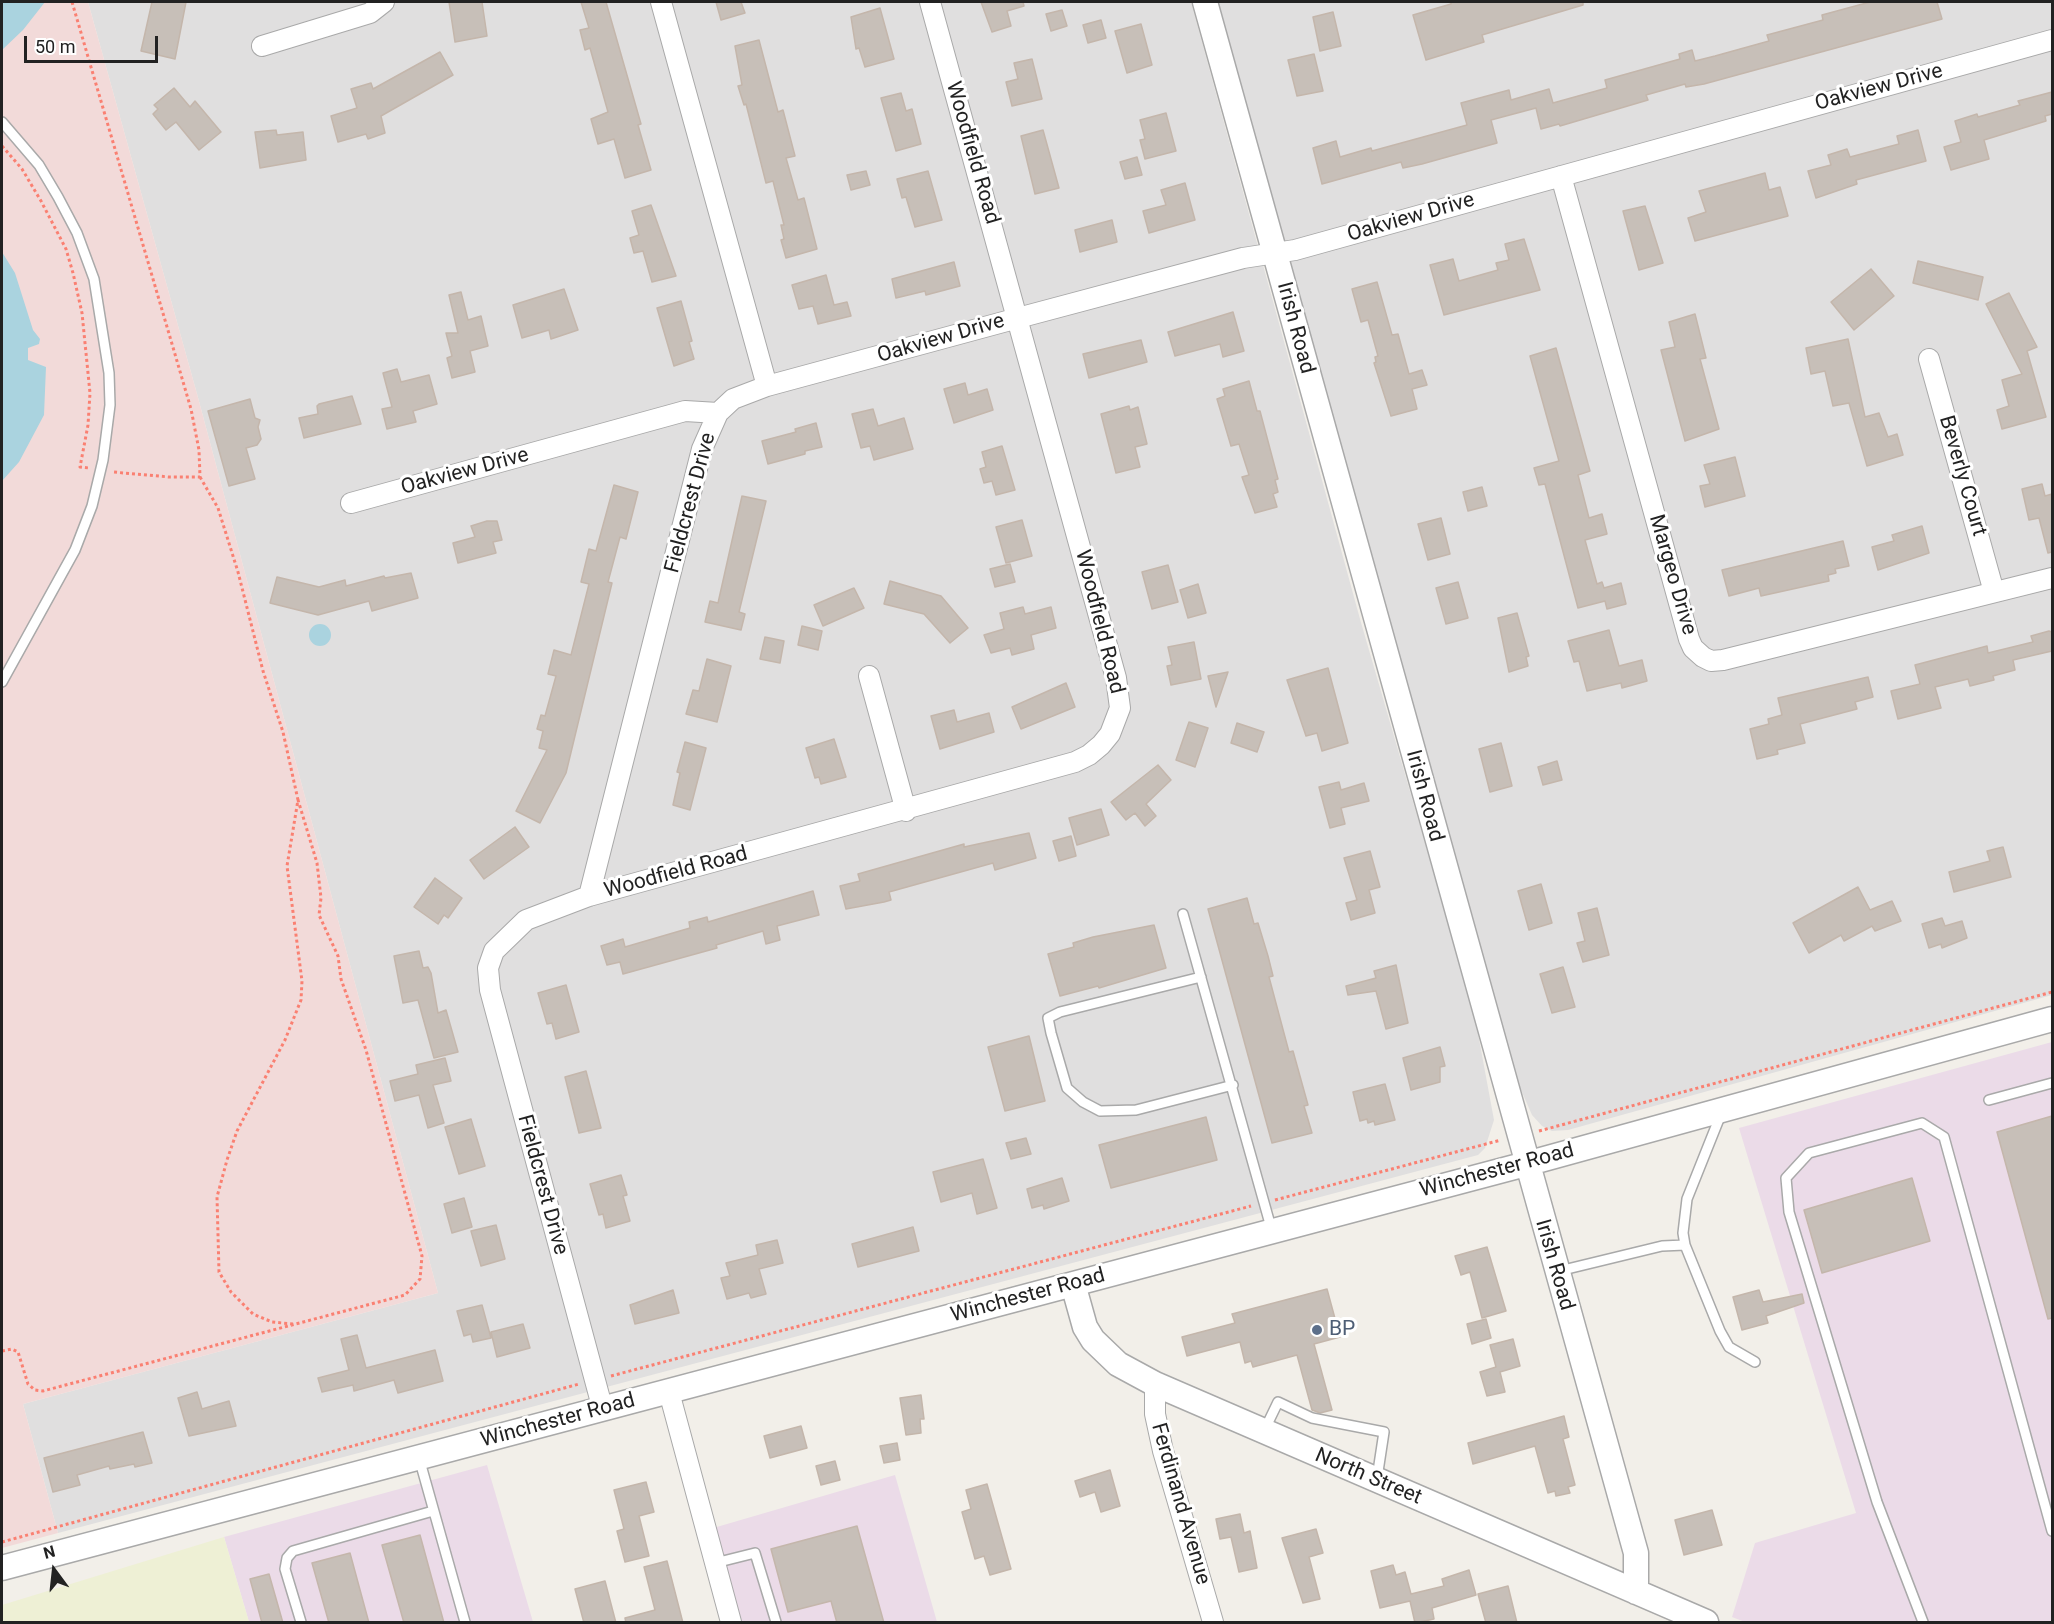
<!DOCTYPE html>
<html>
<head>
<meta charset="utf-8">
<style>
	body { margin:0 }
	#map { position:relative; width:2054px; height:1624px; overflow:hidden; background:#f2efe9; font-family:Roboto,sans-serif }
	canvas { display:block }
	.frame { position:absolute; inset:0; border:3px solid #222; pointer-events:none }
	.north { position:absolute; left:24px; top:1540px; width:60px; height:60px; -webkit-text-stroke:4px #fff; paint-order:stroke; rotate:345deg; font-size:16px; font-weight:700; line-height:24px; text-align:center; color:#222 }
	.north::after { content:''; display:block; margin:auto; width:21px; height:27px; background:#222; clip-path:polygon(50% 0,100% 100%,50% 72%,0 100%) }
	.scale { position:absolute; left:24px; top:36px; width:134px; height:27px; box-sizing:border-box; border:3px solid #222; border-top:0; padding-left:8px; font-size:18px; line-height:21px; white-space:nowrap; color:#222; -webkit-text-stroke:4px #fff; paint-order:stroke }
</style>
</head>
<body>
<div id="map">
<canvas width="2054" height="1624"></canvas>
<div class="frame"></div>
<div class="north">N</div>
<div class="scale">50 m</div>
</div>
<script>
const context = document.querySelector('canvas').getContext('2d');
context.lineJoin = 'round';
function paint(path, color) { context.fillStyle = color; context.fill(path, 'evenodd'); }
const shape = rows => new Path2D(rows.map(r => 'M' + r).join(''));
function strokePath(path, color, width, dash) { context.strokeStyle = color; context.lineWidth = width; context.lineCap = dash ? 'butt' : 'round'; context.setLineDash(dash || []); context.stroke(path); }
function write(font, color, halo, rows, align = 'center') {
  context.font = font + ' Roboto,sans-serif'; context.lineWidth = 6; context.setLineDash([]); context.textBaseline = 'middle'; context.strokeStyle = halo; context.fillStyle = color; for (const [text, x, y, turn = 0] of rows) {
    context.save(); context.translate(x, y); context.rotate((+turn || 0) * Math.PI / 180); context.textAlign = isNaN(turn) ? turn : align; if (halo) context.strokeText(text, 0, 0); context.fillText(text, 0, 0); context.restore();
  }
}
const residential = shape([
	[88,2,1191,2,1360,619,1474,1012,1494,1120,1485,1148,1478,1155,58,1533,23,1404,438,1293,197,394],
	[1216,2,2052,2,2052,995,1568,1130,1552,1131,1542,1126,1532,1115,1518,1083]
]);
const commercial = shape([
	[2,2,88,2,197,394,438,1293,23,1404,58,1533,2,1548]
]);
const industrial = shape([
	[2052,1042,2052,1622,1745,1622,1732,1617,1755,1543,1856,1513,1739,1128],
	[487,1465,533,1622,249,1622,224,1537],
	[895,1475,937,1622,730,1622,703,1531]
]);
const farmland = shape([
	[224,1537,249,1622,2,1622,2,1605]
]);
const water = shape([
	[2,2,45,2,23,30,2,50],
	[2,252,15,273,33,330,40,339,39,344,28,348,28,360,46,367,44,415,19,462,2,481],
	'309 635a11 11 0 1 1 22 0a11 11 0 1 1-22 0Z'
]);
const building = shape([
	[152,2,186,2,175,59,141,51,152,2],
	[449,2,482,2,487,36,455,42,449,2],
	[581,2,606,2,641,124,638,125,651,170,625,178,614,139,598,144,591,119,608,112,590,48,585,50,580,30,589,28,581,2],
	[716,2,741,2,745,13,721,20,716,2],
	[981,2,1023,2,1024,6,1007,11,1011,26,992,32,981,2],
	[1451,2,1583,2,1583,5,1482,35,1484,42,1426,60,1413,15,1451,4,1451,2],
	[1870,2,1937,2,1942,19,1704,84,1686,87,1685,84,1646,95,1648,100,1560,126,1559,124,1541,129,1536,108,1491,120,1497,143,1422,164,1403,168,1401,162,1322,184,1313,148,1336,141,1340,157,1371,148,1372,151,1467,125,1461,103,1509,90,1511,100,1549,89,1553,103,1607,88,1605,80,1680,59,1679,54,1692,50,1695,61,1715,56,1769,41,1767,35,1823,20,1822,15,1870,2],
	[880,8,894,59,865,67,859,48,856,49,851,17,880,8],
	[1062,10,1067,26,1051,31,1046,14,1062,10],
	[1333,12,1341,46,1320,51,1313,17,1333,12],
	[1101,20,1106,38,1088,43,1083,25,1101,20],
	[1141,24,1152,65,1127,73,1115,31,1141,24],
	[759,40,778,112,783,110,795,156,786,158,798,200,804,198,817,249,786,258,781,240,784,239,781,225,784,225,773,181,766,183,746,104,744,105,738,86,742,85,735,46,759,40],
	[440,52,453,75,381,116,385,133,368,139,366,134,338,142,331,116,357,108,351,89,371,83,373,89,440,52],
	[1314,54,1323,91,1297,96,1288,60,1314,54],
	[1032,59,1042,99,1012,106,1006,82,1018,79,1014,63,1032,59],
	[174,88,190,107,195,101,221,132,199,150,176,122,166,130,153,114,158,109,154,105,174,88],
	[2052,92,2052,114,2045,116,2046,121,1984,140,1989,159,1951,170,1944,147,1961,142,1955,121,1977,114,1978,117,2020,105,2018,101,2052,92],
	[901,93,906,111,912,109,921,144,896,151,881,98,901,93],
	[1166,113,1176,151,1145,159,1140,140,1145,139,1140,120,1166,113],
	[276,130,277,135,303,132,306,160,260,168,255,132,276,130],
	[1043,130,1059,188,1035,194,1021,136,1043,130],
	[1918,130,1926,161,1856,180,1857,184,1816,198,1808,171,1831,165,1828,155,1847,149,1850,157,1899,144,1897,136,1918,130],
	[1137,157,1142,175,1125,179,1120,162,1137,157],
	[866,171,870,185,851,190,847,175,866,171],
	[928,171,942,220,915,227,906,197,902,198,897,179,928,171],
	[1765,173,1769,190,1780,187,1788,216,1695,241,1688,218,1706,212,1699,191,1765,173],
	[1185,183,1195,220,1149,233,1143,211,1166,205,1161,190,1185,183],
	[651,205,676,276,652,282,643,251,634,253,630,238,639,235,632,211,651,205],
	[1645,206,1663,263,1639,270,1623,211,1645,206],
	[1112,220,1117,242,1080,252,1075,230,1112,220],
	[1524,239,1540,290,1444,315,1430,265,1453,259,1459,281,1498,270,1496,263,1509,260,1505,244,1524,239],
	[1918,261,1983,277,1978,300,1913,283,1918,261],
	[954,262,960,286,926,295,925,291,896,298,892,279,954,262],
	[1871,269,1894,296,1854,330,1831,302,1871,269],
	[826,275,834,305,847,302,851,316,818,324,813,306,799,309,792,285,826,275],
	[1377,282,1392,335,1398,334,1409,374,1422,370,1427,385,1412,389,1417,409,1391,416,1374,363,1376,362,1375,357,1378,356,1368,320,1361,322,1352,289,1377,282],
	[564,289,578,330,551,339,549,330,522,338,513,305,564,289],
	[461,292,468,320,481,316,488,346,470,351,475,372,452,378,447,358,452,356,446,333,458,333,449,295,461,292],
	[2009,293,2037,347,2027,351,2046,417,2002,429,1997,410,2009,406,2002,380,2022,374,1986,304,2009,293],
	[681,301,692,341,689,342,694,359,674,366,657,308,681,301],
	[1233,312,1244,351,1223,357,1220,344,1175,356,1168,332,1233,312],
	[1695,314,1706,358,1700,359,1719,429,1685,441,1661,350,1675,347,1669,322,1695,314],
	[1848,339,1865,417,1879,413,1888,437,1897,434,1903,455,1867,466,1849,403,1833,406,1825,371,1811,374,1806,348,1848,339],
	[1141,340,1147,362,1089,378,1083,354,1141,340],
	[1556,348,1590,471,1578,475,1589,518,1602,514,1607,534,1585,540,1597,584,1602,582,1604,588,1621,583,1626,604,1607,609,1605,601,1578,608,1545,484,1539,485,1534,468,1559,461,1530,356,1556,348],
	[397,369,401,382,429,375,437,404,413,411,416,422,387,429,382,409,392,407,383,373,397,369],
	[1249,381,1257,411,1260,411,1278,479,1275,480,1278,492,1273,494,1277,507,1255,513,1242,477,1249,475,1239,444,1231,446,1217,399,1225,396,1223,389,1249,381],
	[965,383,968,395,987,389,993,410,954,423,944,389,965,383],
	[352,396,361,424,304,438,299,418,318,414,317,406,319,404,352,396],
	[250,399,255,418,260,420,258,427,261,439,257,445,246,448,255,479,229,486,208,411,250,399],
	[1129,406,1130,410,1138,407,1147,444,1135,447,1140,467,1116,473,1101,414,1129,406],
	[873,409,878,426,904,418,913,449,874,460,870,446,861,448,852,414,873,409],
	[816,423,822,447,805,451,805,454,768,464,762,441,796,432,795,429,816,423],
	[1002,446,1015,490,996,495,992,481,984,483,980,469,986,467,982,452,1002,446],
	[1735,457,1745,496,1705,507,1700,486,1710,484,1704,465,1735,457],
	[2042,484,2045,496,2052,494,2052,552,2048,553,2039,518,2029,520,2022,489,2042,484],
	[614,485,638,492,626,539,620,537,608,582,612,583,566,773,540,823,516,811,547,750,539,748,543,731,537,729,541,715,545,716,556,676,548,674,554,650,571,655,589,584,581,582,589,549,596,551,614,485],
	[1482,487,1487,506,1468,511,1463,492,1482,487],
	[742,496,766,501,739,612,745,614,741,630,705,622,710,601,718,603,742,496],
	[1441,518,1450,554,1428,560,1418,524,1441,518],
	[1022,520,1032,556,1006,563,996,527,1022,520],
	[487,521,497,521,502,540,493,542,496,553,458,563,453,543,475,537,471,526,487,521],
	[1922,526,1929,553,1878,570,1872,547,1894,541,1892,535,1922,526],
	[1843,541,1849,566,1835,569,1836,573,1828,575,1829,581,1761,596,1759,588,1729,596,1722,570,1843,541],
	[1010,564,1015,582,995,587,990,569,1010,564],
	[1168,565,1178,602,1152,609,1142,572,1168,565],
	[411,573,418,598,372,611,369,601,318,615,270,603,277,577,319,587,345,580,346,586,384,576,385,578,411,573],
	[890,581,941,596,968,628,950,643,924,614,884,604,890,581],
	[1458,582,1468,618,1446,624,1436,588,1458,582],
	[1198,584,1206,613,1188,618,1180,590,1198,584],
	[854,588,864,608,823,626,814,605,854,588],
	[1023,607,1025,614,1051,607,1056,628,1031,635,1034,649,1012,655,1010,648,991,653,984,635,1004,629,1000,613,1023,607],
	[1517,613,1529,656,1526,657,1528,666,1509,672,1498,618,1517,613],
	[802,626,822,631,818,650,798,645,802,626],
	[1609,630,1619,666,1642,660,1647,681,1622,688,1621,683,1587,691,1579,661,1574,662,1568,641,1609,630],
	[2049,631,2052,632,2052,651,2013,660,2015,670,1993,676,1994,680,1970,686,1968,679,1935,687,1941,708,1898,719,1891,691,1920,684,1915,665,1987,646,1988,653,2033,642,2031,636,2049,631],
	[765,637,784,641,780,663,760,659,765,637],
	[1194,642,1201,679,1171,685,1167,666,1172,665,1168,647,1194,642],
	[707,659,731,666,717,722,686,714,693,690,699,691,707,659],
	[1328,668,1348,743,1322,751,1317,733,1306,736,1287,680,1328,668],
	[1228,672,1216,707,1208,676,1228,672],
	[1868,677,1873,697,1855,702,1857,709,1800,724,1805,743,1777,750,1778,754,1757,759,1750,729,1769,724,1768,719,1782,715,1778,698,1868,677],
	[1066,683,1075,707,1021,729,1012,707,1066,683],
	[954,710,957,722,989,713,994,732,940,749,931,716,954,710],
	[1189,722,1208,728,1195,767,1176,760,1189,722],
	[1237,723,1264,732,1257,752,1231,743,1237,723],
	[834,739,846,777,821,784,819,777,815,778,806,748,834,739],
	[685,742,706,748,690,810,673,805,680,773,677,772,685,742],
	[1501,743,1512,786,1490,792,1479,749,1501,743],
	[1557,761,1562,780,1543,785,1538,767,1557,761],
	[1158,765,1171,780,1146,804,1156,816,1145,826,1135,813,1126,820,1111,802,1158,765],
	[1339,782,1341,790,1364,783,1369,801,1341,808,1345,824,1330,828,1319,787,1339,782],
	[1101,809,1109,835,1077,845,1069,818,1101,809],
	[515,827,529,847,484,879,470,860,515,827],
	[1029,833,1036,858,995,870,993,863,889,892,891,900,884,902,846,909,840,886,860,881,858,874,964,844,964,847,1029,833],
	[1071,836,1076,856,1059,861,1053,841,1071,836],
	[2003,847,2011,877,1954,892,1949,872,1990,861,1987,851,2003,847],
	[1370,851,1380,887,1369,890,1375,913,1351,920,1346,903,1357,900,1344,858,1370,851],
	[435,878,462,898,448,918,444,915,438,924,414,907,435,878],
	[1541,884,1552,923,1529,930,1518,891,1541,884],
	[1858,887,1870,910,1892,901,1901,921,1875,931,1872,926,1844,941,1841,935,1809,953,1793,923,1858,887],
	[813,891,819,915,777,926,780,940,766,944,763,931,716,945,717,948,623,974,620,962,607,965,601,946,623,939,625,947,690,928,689,922,707,917,708,922,813,891],
	[1247,898,1254,924,1258,923,1268,956,1273,976,1269,977,1289,1052,1293,1051,1308,1105,1304,1106,1312,1133,1272,1143,1208,909,1247,898],
	[1597,908,1609,955,1583,962,1577,943,1585,941,1578,913,1597,908],
	[1942,918,1945,926,1962,921,1967,938,1942,948,1941,944,1929,948,1922,924,1942,918],
	[1154,925,1166,968,1099,988,1098,986,1060,996,1048,954,1074,947,1073,943,1093,937,1154,925],
	[419,951,423,968,428,967,431,973,438,1013,446,1010,458,1052,434,1058,418,1000,403,1003,394,956,419,951],
	[1396,965,1408,1023,1386,1029,1376,991,1348,995,1346,986,1376,978,1374,971,1396,965],
	[1563,967,1575,1007,1552,1013,1540,974,1563,967],
	[566,985,579,1032,556,1039,552,1023,547,1024,538,993,566,985],
	[1029,1036,1045,1101,1005,1111,988,1047,1029,1036],
	[1440,1047,1445,1066,1440,1067,1440,1082,1411,1090,1403,1058,1440,1047],
	[445,1058,451,1081,433,1085,444,1123,428,1128,419,1095,395,1101,390,1081,418,1074,416,1065,445,1058],
	[586,1071,601,1128,579,1133,565,1077,586,1071],
	[1385,1084,1395,1120,1375,1125,1374,1121,1368,1123,1367,1119,1360,1121,1353,1092,1385,1084],
	[2052,1116,2052,1318,2048,1319,1997,1132,2052,1116],
	[1206,1117,1217,1160,1111,1188,1099,1145,1206,1117],
	[471,1119,485,1166,459,1174,445,1127,471,1119],
	[1026,1138,1031,1154,1011,1159,1006,1143,1026,1138],
	[983,1159,997,1208,977,1214,972,1193,941,1202,933,1172,983,1159],
	[621,1175,627,1195,623,1196,630,1221,606,1228,603,1214,599,1215,590,1184,621,1175],
	[1062,1178,1069,1201,1044,1209,1043,1205,1032,1208,1027,1189,1062,1178],
	[1912,1178,1930,1241,1822,1273,1804,1210,1912,1178],
	[464,1198,472,1227,452,1233,444,1204,464,1198],
	[496,1225,505,1259,481,1266,471,1231,496,1225],
	[913,1227,919,1251,858,1267,852,1244,913,1227],
	[777,1240,783,1263,759,1269,766,1294,751,1298,749,1293,727,1299,721,1278,730,1276,726,1263,758,1255,756,1245,777,1240],
	[1487,1247,1506,1311,1482,1318,1470,1272,1461,1275,1455,1256,1487,1247],
	[1327,1289,1340,1337,1314,1344,1332,1410,1320,1413,1312,1410,1297,1355,1253,1367,1251,1361,1245,1363,1240,1342,1187,1356,1182,1337,1235,1323,1232,1314,1327,1289],
	[673,1290,679,1313,635,1324,630,1305,673,1290],
	[1759,1290,1763,1302,1802,1294,1804,1303,1766,1316,1768,1323,1742,1330,1733,1297,1759,1290],
	[482,1305,491,1338,473,1342,471,1334,464,1336,457,1311,482,1305],
	[1486,1319,1491,1338,1472,1344,1467,1324,1486,1319],
	[523,1324,530,1348,497,1357,491,1332,523,1324],
	[357,1335,366,1368,435,1350,443,1381,398,1393,394,1380,354,1391,353,1385,322,1392,318,1378,349,1370,341,1339,357,1335],
	[1513,1339,1520,1366,1500,1372,1505,1392,1487,1396,1480,1372,1496,1367,1490,1345,1513,1339],
	[197,1392,202,1409,229,1401,236,1426,189,1436,178,1398,197,1392],
	[921,1395,924,1419,920,1419,921,1433,906,1435,900,1398,921,1395],
	[1564,1416,1569,1437,1563,1439,1575,1485,1568,1487,1570,1493,1556,1496,1555,1491,1548,1493,1535,1446,1473,1464,1468,1443,1564,1416],
	[801,1426,807,1448,770,1458,764,1436,801,1426],
	[143,1432,152,1463,135,1467,134,1464,110,1469,109,1466,77,1475,80,1485,53,1492,44,1458,143,1432],
	[897,1443,900,1460,884,1463,880,1446,897,1443],
	[835,1461,840,1480,821,1485,816,1466,835,1461],
	[1110,1470,1120,1506,1101,1512,1095,1492,1080,1497,1075,1481,1110,1470],
	[646,1482,654,1512,639,1516,649,1556,625,1562,617,1531,624,1529,614,1490,646,1482],
	[987,1484,1011,1569,990,1575,984,1556,975,1559,962,1512,971,1509,966,1490,987,1484],
	[1712,1510,1722,1545,1684,1555,1675,1520,1712,1510],
	[1240,1514,1244,1533,1250,1531,1257,1568,1239,1572,1231,1537,1220,1539,1216,1519,1240,1514],
	[857,1526,884,1623,837,1623,831,1601,788,1612,771,1549,857,1526],
	[1316,1529,1323,1553,1309,1557,1320,1599,1303,1603,1282,1538,1316,1529],
	[420,1535,444,1623,404,1623,382,1545,420,1535],
	[350,1553,369,1623,329,1623,312,1563,350,1553],
	[667,1561,683,1623,626,1623,625,1618,655,1610,644,1567,667,1561],
	[1393,1565,1396,1575,1405,1572,1411,1594,1444,1586,1442,1579,1469,1570,1476,1595,1432,1608,1434,1619,1415,1623,1410,1601,1380,1608,1371,1571,1393,1565],
	[269,1574,283,1623,262,1623,250,1579,269,1574],
	[605,1581,616,1623,584,1623,575,1589,605,1581],
	[1508,1586,1517,1623,1486,1623,1478,1594,1508,1586]
]);
const path = shape([
	[72,2,191,409,199,450,200,477,169,477,113,472],
	[2,146,22,169,41,201,66,249,73,273,82,313,90,393,88,425,80,467,89,468],
	[200,477,218,508,238,572,263,671,283,732,298,800,287,866,302,981,301,1000,285,1040,237,1131,227,1160,217,1197,219,1272,231,1292,253,1314,272,1322,293,1324],
	[1539,1131,2052,992],
	[1275,1200,1501,1140],
	[2,1351,12,1349,18,1352,28,1384,35,1390,43,1391,405,1295,420,1279,422,1256,366,1050,341,979,338,956,319,915,321,898,317,863,298,800],
	[611,1376,1251,1206],
	[2,1542,579,1384]
]);
const service = shape([
	[2,122,39,165,58,197,77,233,94,279,109,373,110,405,103,460,92,506,75,550,2,682],
	[1183,914,1272,1231],
	[1201,977,1060,1012,1048,1018,1051,1033,1067,1088,1083,1102,1100,1111,1136,1110,1233,1085],
	[1989,1100,2052,1083],
	[1685,1245,1720,1331,1729,1347,1755,1362],
	[1559,1271,1662,1246,1685,1245,1683,1233,1687,1199,1721,1114],
	[1264,1431,1278,1402,1312,1418,1384,1432,1377,1478],
	[419,1458,465,1622],
	[715,1563,755,1553,776,1622],
	[301,1622,285,1569,287,1558,293,1551,433,1511],
	[1923,1622,1877,1502,1789,1212,1786,1178,1809,1153,1922,1123,1944,1137,2052,1531]
]);
const minor = shape([
	[661,2,767,386],
	[262,46,370,13,384,2],
	[1561,176,1689,639,1693,648,1703,657,1711,661,1723,660,2052,578],
	[1929,359,1994,592],
	[351,503,685,411,718,413],
	[869,676,906,811],
	[589,896,702,449,718,413,733,399,767,386,1018,318,1243,258,1295,250,2052,40],
	[1155,1384,1155,1414,1163,1451,1213,1622],
	[669,1392,731,1622],
	[603,1410,490,990,488,968,494,951,526,920,589,896,1075,762,1089,755,1101,745,1110,734,1120,708,1116,678,930,2]
]);
const tertiary = shape([
	[1205,2,1636,1553,1636,1592],
	[1073,1284,1085,1327,1093,1340,1118,1364,1155,1384,1706,1622],
	[2,1568,1526,1164,2052,1019]
]);
const markers = [
	[1317,1330,6,"#5c6f8a"]
];
const streetNames = [
	["Oakview Drive",1879,88,-15],
	["Woodfield Road",972,153,74],
	["Oakview Drive",1411,218,-16],
	["Irish Road",1295,328,75],
	["Oakview Drive",941,339,-16],
	["Oakview Drive",465,472,-15],
	["Beverly Court",1962,476,74],
	["Fieldcrest Drive",691,503,-75],
	["Margeo Drive",1672,575,74],
	["Woodfield Road",1099,622,76],
	["Irish Road",1424,796,75],
	["Woodfield Road",676,873,-15],
	["Winchester Road",1497,1171,-15],
	["Fieldcrest Drive",542,1185,75],
	["Irish Road",1554,1265,74],
	["Winchester Road",1028,1296,-15],
	["Winchester Road",558,1421,-15],
	["North Street",1368,1477,23],
	["Ferdinand Avenue",1180,1504,74]
];
const serviceNames = [
	["BP",1329,1330]
];
paint(residential, '#e0dfdf');
paint(commercial, '#f2dad9');
paint(industrial, '#ebdbe8');
paint(farmland, '#eef0d5');
paint(water, '#aad3df');
paint(building, '#c7bfb8');
strokePath(building, '#c4b6ab', 1.5);
strokePath(service, '#a9a9a9', 12);
strokePath(minor, '#a9a9a9', 22);
strokePath(tertiary, '#a9a9a9', 27);
strokePath(path, '#fa8072', 3, [3, 3]);
strokePath(service, '#fff', 9);
strokePath(minor, '#fff', 20);
strokePath(tertiary, '#fff', 24);
for (const [x, y, r, color] of markers) { const dot = new Path2D(); dot.arc(x, y, r, 0, 2 * Math.PI); context.fillStyle = color; context.fill(dot); strokePath(dot, '#fff', 2); }
write('21px', '#222', '#fff', streetNames);
write('21px', '#4e5e75', '#fff', serviceNames, 'left');
</script>
</body>
</html>
